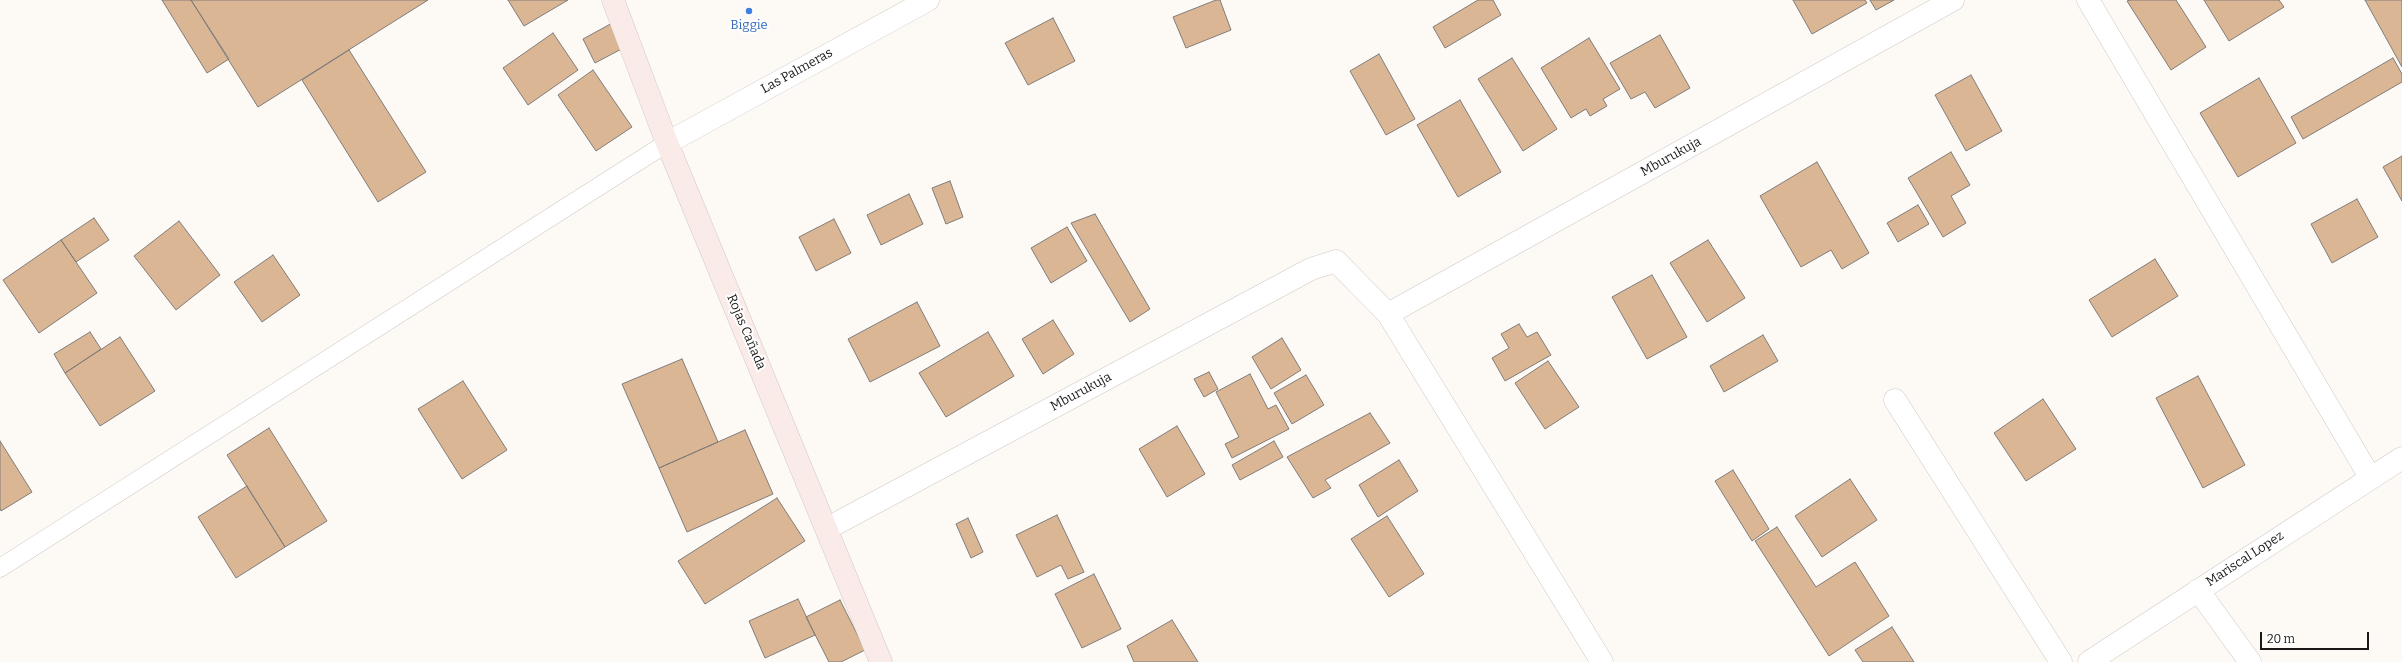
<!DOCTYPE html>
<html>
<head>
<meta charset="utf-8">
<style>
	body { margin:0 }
	#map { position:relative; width:2402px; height:662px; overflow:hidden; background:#fdf9f5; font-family:Bitter,serif }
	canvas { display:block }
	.scale { position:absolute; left:2260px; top:632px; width:109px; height:18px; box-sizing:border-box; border:2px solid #191816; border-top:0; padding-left:5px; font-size:12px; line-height:14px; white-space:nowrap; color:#191816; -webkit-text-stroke:3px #fff; paint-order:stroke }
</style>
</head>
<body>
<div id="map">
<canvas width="2402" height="662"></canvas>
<div class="scale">20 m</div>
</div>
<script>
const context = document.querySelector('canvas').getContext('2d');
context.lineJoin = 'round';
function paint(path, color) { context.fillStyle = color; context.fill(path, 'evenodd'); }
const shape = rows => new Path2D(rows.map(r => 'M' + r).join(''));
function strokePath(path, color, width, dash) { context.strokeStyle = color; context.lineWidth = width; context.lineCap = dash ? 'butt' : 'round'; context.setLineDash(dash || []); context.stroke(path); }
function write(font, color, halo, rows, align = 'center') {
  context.font = font + ' Bitter,serif'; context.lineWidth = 4; context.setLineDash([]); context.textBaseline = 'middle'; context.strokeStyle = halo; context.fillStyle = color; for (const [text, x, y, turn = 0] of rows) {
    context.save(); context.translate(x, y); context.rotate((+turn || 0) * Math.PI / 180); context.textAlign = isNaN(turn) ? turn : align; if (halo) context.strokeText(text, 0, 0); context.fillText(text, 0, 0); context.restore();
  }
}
const building = shape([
	[162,0,191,0,229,59,207,73,162,0],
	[191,0,428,0,258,107,191,0],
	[508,0,568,0,524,26,508,0],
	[1216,0,1220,0,1231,30,1186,48,1173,17,1216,0],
	[1478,0,1493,0,1501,15,1445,48,1433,27,1478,0],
	[1793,0,1865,0,1867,3,1812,34,1793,0],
	[1870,0,1894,0,1876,10,1870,0],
	[2130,0,2176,0,2206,47,2171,70,2127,1,2130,0],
	[2204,0,2279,0,2284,7,2229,41,2204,0],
	[2365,0,2402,0,2402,67,2365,0],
	[1053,18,1075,61,1028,85,1005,43,1053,18],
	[616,21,629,45,595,63,583,39,616,21],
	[553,33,578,70,528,105,503,68,553,33],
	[1660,35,1690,88,1655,108,1645,92,1631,99,1610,63,1660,35],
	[1589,38,1620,89,1603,99,1607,106,1590,116,1586,109,1571,118,1541,68,1589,38],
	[349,50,426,172,378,202,302,80,349,50],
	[1379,54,1415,119,1386,135,1350,71,1379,54],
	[1512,58,1557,129,1523,151,1478,79,1512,58],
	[2393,58,2402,74,2402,82,2303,139,2291,117,2393,58],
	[593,70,632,127,596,151,558,95,593,70],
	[1971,75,2002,131,1966,151,1935,95,1971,75],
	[2259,78,2296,143,2238,177,2200,113,2259,78],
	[1460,100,1501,172,1458,197,1417,125,1460,100],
	[1951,152,1970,185,1951,196,1966,223,1943,237,1908,178,1951,152],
	[2402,156,2402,201,2383,167,2402,156],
	[1817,162,1869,253,1842,269,1831,250,1801,267,1760,196,1817,162],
	[950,181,963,217,946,224,932,188,950,181],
	[909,194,923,224,881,245,867,215,909,194],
	[2357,199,2378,237,2332,263,2311,224,2357,199],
	[1918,205,1929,224,1898,242,1887,223,1918,205],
	[1095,214,1150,309,1130,322,1071,223,1095,214],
	[94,218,109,240,76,262,61,240,94,218],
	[834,219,851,253,816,271,799,237,834,219],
	[179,221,220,275,176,310,134,256,179,221],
	[1067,227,1087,261,1051,283,1031,248,1067,227],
	[61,240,97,293,39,333,3,280,61,240],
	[1708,240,1745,298,1707,322,1670,263,1708,240],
	[273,255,300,295,262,322,234,282,273,255],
	[2155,259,2178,296,2112,337,2089,300,2155,259],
	[1652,275,1687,337,1647,359,1612,297,1652,275],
	[917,302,940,346,870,382,848,339,917,302],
	[1053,320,1074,354,1043,374,1022,339,1053,320],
	[1519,324,1527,337,1537,332,1551,355,1505,381,1492,358,1509,348,1501,334,1519,324],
	[90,332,101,349,65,373,54,354,90,332],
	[988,332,1014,376,946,417,919,373,988,332],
	[1763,335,1778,361,1724,392,1710,366,1763,335],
	[120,337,155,391,100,426,65,373,120,337],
	[1282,338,1301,370,1271,389,1252,357,1282,338],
	[682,359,718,442,659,468,622,384,682,359],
	[1548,361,1579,407,1545,429,1515,383,1548,361],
	[1209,372,1218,389,1204,397,1194,379,1209,372],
	[1250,374,1268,409,1276,405,1289,429,1232,458,1225,444,1239,437,1216,392,1250,374],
	[1306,375,1324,405,1292,424,1274,393,1306,375],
	[2198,376,2245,465,2203,488,2156,398,2198,376],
	[463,381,507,450,462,479,418,409,463,381],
	[2043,399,2076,449,2026,481,1994,433,2043,399],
	[1370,413,1390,443,1325,480,1331,488,1313,498,1287,457,1370,413],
	[1177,426,1205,474,1167,497,1139,449,1177,426],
	[269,428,327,521,285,547,227,455,269,428],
	[745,430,773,494,687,532,659,468,745,430],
	[0,441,32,492,1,511,0,508,0,441],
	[1274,441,1283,457,1240,480,1232,465,1274,441],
	[1399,460,1418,491,1378,517,1359,485,1399,460],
	[1733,470,1769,529,1752,541,1715,481,1733,470],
	[1850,479,1877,520,1822,557,1795,516,1850,479],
	[247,486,285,547,236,578,198,517,247,486],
	[777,498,805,541,705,604,678,561,777,498],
	[1057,515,1084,572,1068,579,1061,565,1037,577,1016,535,1057,515],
	[1387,516,1424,574,1389,597,1351,539,1387,516],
	[968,518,983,552,971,558,956,524,968,518],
	[1777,527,1816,587,1855,562,1889,616,1829,656,1755,541,1777,527],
	[1094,574,1121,629,1082,648,1055,594,1094,574],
	[798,599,815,635,765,658,749,621,798,599],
	[840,600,865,650,841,662,829,662,806,617,840,600],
	[1172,620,1198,662,1134,662,1127,646,1172,620],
	[1892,627,1914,662,1863,662,1855,650,1892,627]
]);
const service = shape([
	[0,568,667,143]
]);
const minor = shape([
	[2088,0,2370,477],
	[1388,314,1953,0],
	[1895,400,2061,662],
	[828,528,1311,269,1336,261,1388,314,1602,662],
	[2198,590,2250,662],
	[2089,662,2402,458]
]);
const tertiary = shape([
	[667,143,928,0]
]);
const secondary = shape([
	[613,0,667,143,881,662]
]);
const markers = [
	[749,11,4,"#3f7fe0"]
];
const shopNames = [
	["Biggie",749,25]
];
const streetNames = [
	["Las Palmeras",797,71,-29],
	["Mburukuja",1671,157,-29],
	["Rojas Cañada",746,332,67],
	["Mburukuja",1081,392,-28],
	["Mariscal Lopez",2245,559,-33]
];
paint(building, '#dbb695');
strokePath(building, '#807c79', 1);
strokePath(service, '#cecac6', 19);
strokePath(minor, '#cecac6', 23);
strokePath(tertiary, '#cecac6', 23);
strokePath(secondary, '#cecac6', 23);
strokePath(service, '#fff', 18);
strokePath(minor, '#fff', 22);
strokePath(tertiary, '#fff', 22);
strokePath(secondary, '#faeae8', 22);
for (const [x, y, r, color] of markers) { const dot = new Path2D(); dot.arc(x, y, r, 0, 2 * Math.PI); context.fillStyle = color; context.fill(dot); strokePath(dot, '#fff', 1.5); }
write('13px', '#366cbe', '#fff', shopNames);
write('13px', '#191816', '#fff', streetNames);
</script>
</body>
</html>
